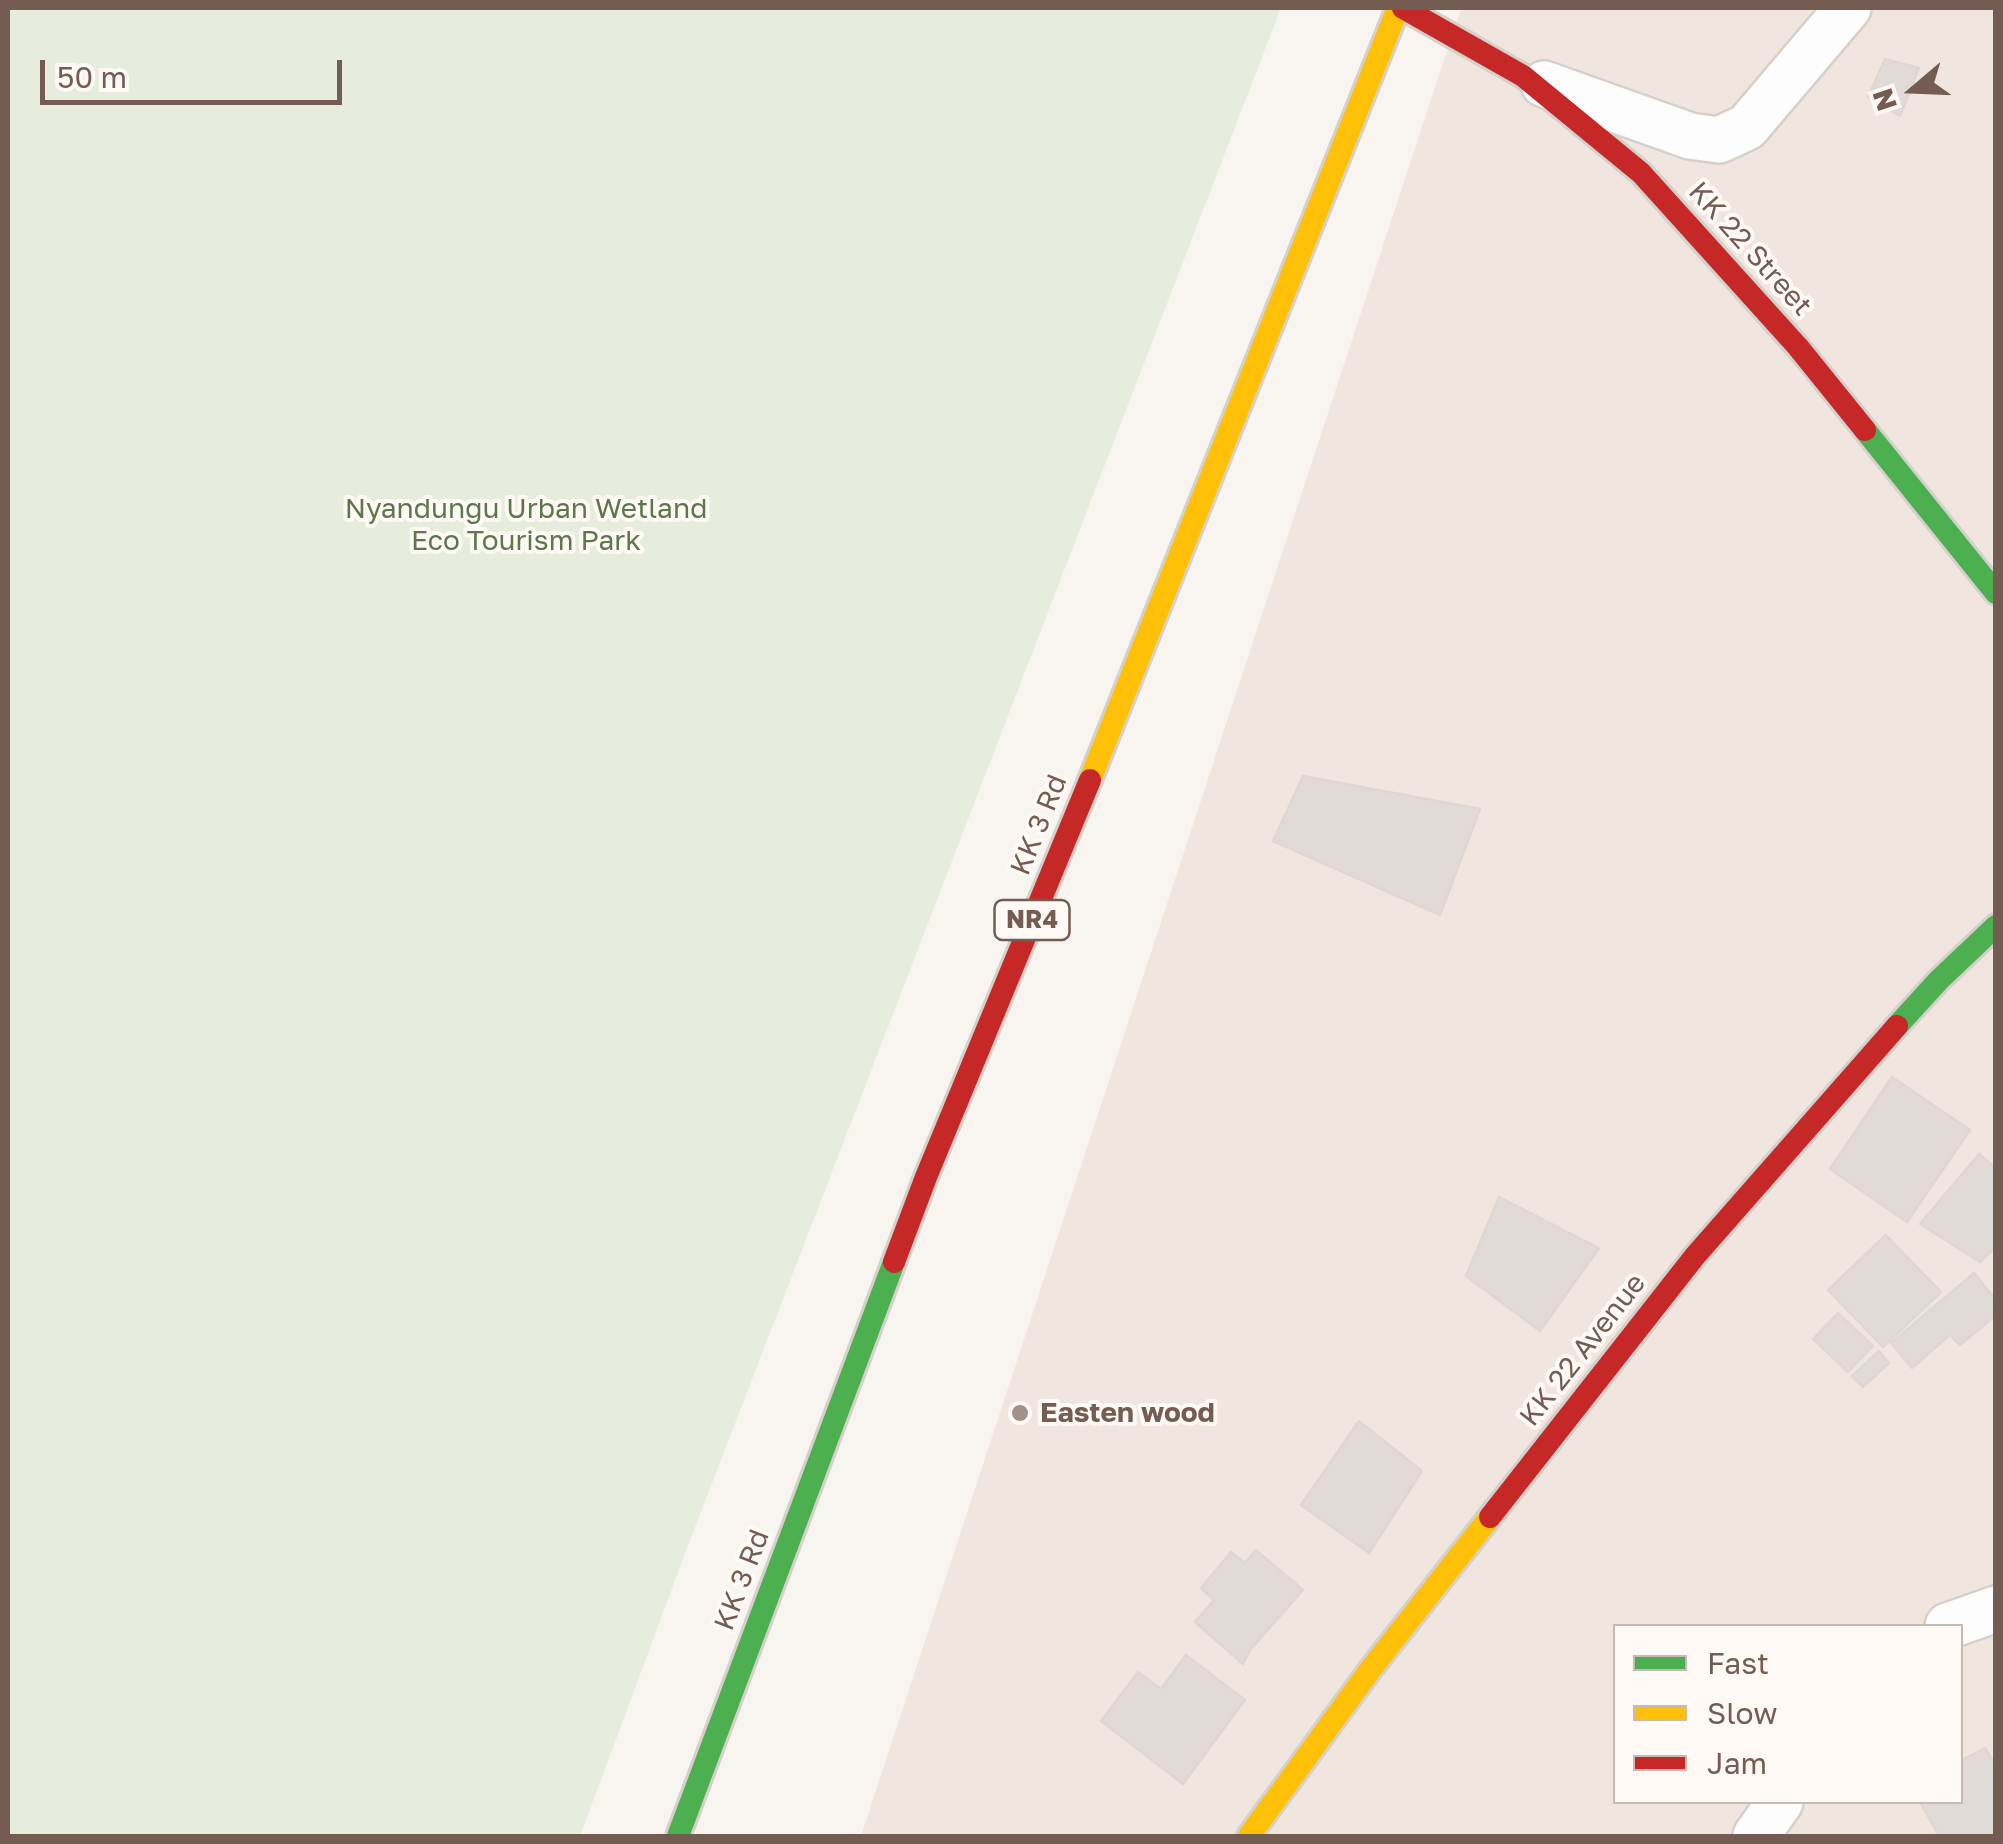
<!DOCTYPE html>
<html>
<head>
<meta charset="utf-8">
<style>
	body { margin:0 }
	#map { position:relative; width:2003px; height:1844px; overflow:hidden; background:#f8f4f0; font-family:"Golos Text",sans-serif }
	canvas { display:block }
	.frame { position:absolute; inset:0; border:10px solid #745c52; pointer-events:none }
	.legend { position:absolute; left:1613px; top:1624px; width:350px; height:180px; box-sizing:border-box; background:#fef9f4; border:2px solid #c7bab3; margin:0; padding:12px 18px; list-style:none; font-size:30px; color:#745c52 }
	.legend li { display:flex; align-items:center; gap:20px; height:50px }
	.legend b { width:50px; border:2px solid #c7bab3 }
	.north { position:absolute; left:1863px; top:40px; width:100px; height:100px; -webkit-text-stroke:8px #fef9f4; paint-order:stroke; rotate:251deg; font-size:28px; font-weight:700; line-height:40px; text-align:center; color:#745c52 }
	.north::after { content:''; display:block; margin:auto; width:35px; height:45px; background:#745c52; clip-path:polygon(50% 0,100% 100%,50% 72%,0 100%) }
	.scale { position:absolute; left:40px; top:60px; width:302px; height:45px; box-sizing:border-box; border:5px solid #745c52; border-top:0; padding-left:12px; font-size:30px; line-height:35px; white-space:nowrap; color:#745c52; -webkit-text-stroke:8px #fef9f4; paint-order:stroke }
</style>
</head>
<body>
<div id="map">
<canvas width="2003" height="1844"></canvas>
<div class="frame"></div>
<ul class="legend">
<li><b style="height:12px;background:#4caf50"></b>Fast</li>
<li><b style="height:12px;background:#ffc107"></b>Slow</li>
<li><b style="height:12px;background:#c62828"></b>Jam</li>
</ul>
<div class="north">N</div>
<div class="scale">50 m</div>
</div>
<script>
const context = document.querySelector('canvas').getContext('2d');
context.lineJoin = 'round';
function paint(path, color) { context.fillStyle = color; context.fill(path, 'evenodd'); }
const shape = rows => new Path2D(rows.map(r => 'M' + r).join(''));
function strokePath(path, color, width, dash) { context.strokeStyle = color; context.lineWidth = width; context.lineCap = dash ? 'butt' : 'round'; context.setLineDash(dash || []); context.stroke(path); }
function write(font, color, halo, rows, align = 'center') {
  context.font = font + ' "Golos Text",sans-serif'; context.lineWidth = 8; context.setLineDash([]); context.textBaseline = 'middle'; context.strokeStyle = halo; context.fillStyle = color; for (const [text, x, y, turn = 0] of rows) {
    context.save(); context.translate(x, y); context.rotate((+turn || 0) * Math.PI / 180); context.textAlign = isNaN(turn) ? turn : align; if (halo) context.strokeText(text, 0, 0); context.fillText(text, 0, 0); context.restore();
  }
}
const residential = shape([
	[1461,8,1995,8,1995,1836,861,1836],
	[1616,1626,1960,1626,1960,1802,1616,1802]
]);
const green = shape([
	[8,8,1281,8,692,1535,580,1836,8,1836]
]);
const building = shape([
	[1885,59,1919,68,1900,116,1868,97,1885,59],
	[1303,776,1480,809,1440,915,1273,841,1303,776],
	[1892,1077,1970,1130,1907,1222,1830,1169,1892,1077],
	[1979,1154,1996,1168,1996,1247,1980,1262,1920,1224,1979,1154],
	[1499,1197,1599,1248,1540,1331,1466,1276,1499,1197],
	[1886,1235,1941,1292,1883,1347,1828,1290,1886,1235],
	[1974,1273,1996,1300,1996,1315,1960,1345,1950,1335,1912,1368,1891,1343,1974,1273],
	[1838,1313,1873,1346,1848,1372,1813,1339,1838,1313],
	[1879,1351,1889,1363,1863,1387,1852,1376,1879,1351],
	[1359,1421,1422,1471,1369,1553,1301,1505,1359,1421],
	[1256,1550,1303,1590,1250,1650,1243,1664,1195,1622,1214,1600,1201,1588,1231,1552,1245,1563,1256,1550],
	[1186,1655,1245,1700,1183,1784,1101,1721,1138,1672,1161,1689,1186,1655],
	[1985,1748,1996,1767,1996,1833,1989,1836,1939,1836,1920,1802,1960,1802,1960,1761,1985,1748]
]);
const street = shape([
	[1544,84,1690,136,1719,140,1747,127,1848,8],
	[1948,1626,1996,1609],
	[1756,1836,1780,1802]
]);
const fast = shape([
	[1865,430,1996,593],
	[1897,1026,1939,980,1996,926],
	[678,1836,894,1262]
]);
const slow = shape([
	[1090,780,1398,8],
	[1249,1836,1370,1670,1490,1517]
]);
const jam = shape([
	[1403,8,1523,76,1641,173,1798,347,1865,430],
	[894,1262,926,1177,1090,780],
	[1490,1517,1695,1256,1897,1026]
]);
const markers = [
	[1020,1413,10,"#a29189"]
];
const shields = [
	[1032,920,75]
];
const shieldNames = [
	["NR4",1032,920]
];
const streetNames = [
	["KK 22 Street",1750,249,48],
	["KK 3 Rd",1039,825,-68],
	["KK 22 Avenue",1583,1350,-52],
	["KK 3 Rd",742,1580,-69]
];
const parkNames = [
	["Nyandungu Urban Wetland",526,509],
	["Eco Tourism Park",526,541]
];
const poiNames = [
	["Easten wood",1040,1413]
];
paint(residential, '#f0e6df');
paint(green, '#e7eddc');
paint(building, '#e1dad6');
strokePath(building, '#e0d7d3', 2.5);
strokePath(street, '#d6d0cb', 50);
strokePath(fast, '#d6d0cb', 28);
strokePath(slow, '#d6d0cb', 28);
strokePath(jam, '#d6d0cb', 28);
strokePath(street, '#fefdfd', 45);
strokePath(fast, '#4caf50', 22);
strokePath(slow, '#ffc107', 22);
strokePath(jam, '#c62828', 22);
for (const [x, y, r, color] of markers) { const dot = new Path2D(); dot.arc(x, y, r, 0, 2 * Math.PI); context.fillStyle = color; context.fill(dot); strokePath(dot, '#fef9f4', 4); }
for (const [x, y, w] of shields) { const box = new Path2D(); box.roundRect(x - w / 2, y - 20, w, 40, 8); context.fillStyle = '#fef9f4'; context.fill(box); strokePath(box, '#745c52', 2.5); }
write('bold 25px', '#745c52', null, shieldNames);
write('28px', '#745c52', '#fef9f4', streetNames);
write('28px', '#5c784b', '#fef9f4', parkNames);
write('bold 28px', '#745c52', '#fef9f4', poiNames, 'left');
</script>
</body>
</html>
